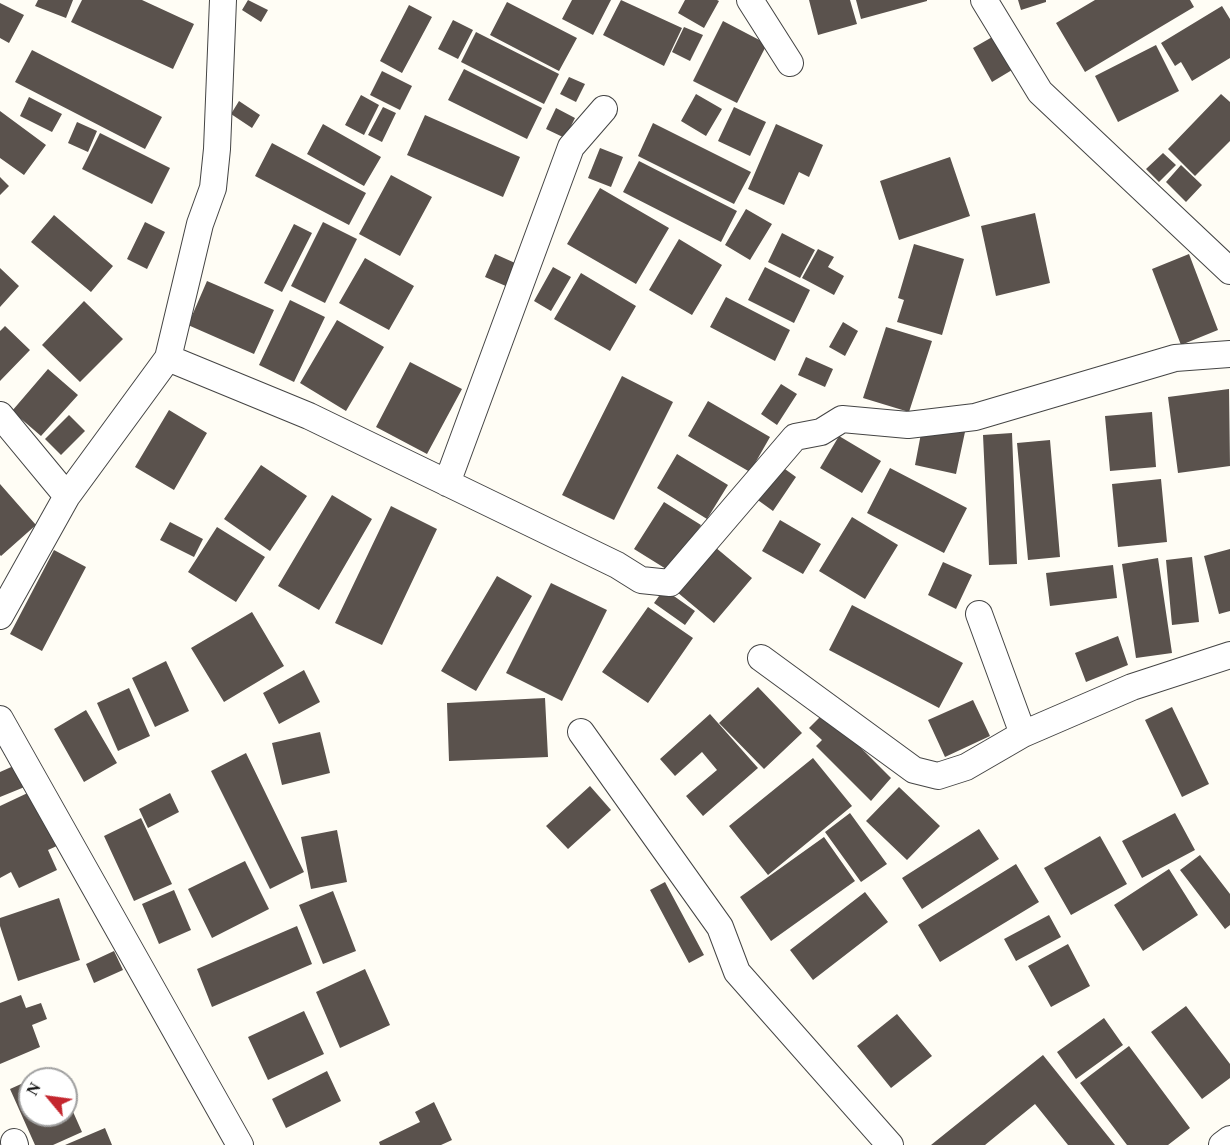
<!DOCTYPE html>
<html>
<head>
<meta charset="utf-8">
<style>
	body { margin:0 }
	#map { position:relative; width:1230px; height:1145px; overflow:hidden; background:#fffdf5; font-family:"Times New Roman",serif }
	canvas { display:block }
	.north { position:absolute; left:18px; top:1067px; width:60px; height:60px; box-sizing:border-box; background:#fff; border:2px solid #a0a0a0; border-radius:50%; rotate:299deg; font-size:16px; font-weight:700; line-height:24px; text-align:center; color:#111 }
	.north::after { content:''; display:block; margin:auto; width:21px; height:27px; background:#c4262e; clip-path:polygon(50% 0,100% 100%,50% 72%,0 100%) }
</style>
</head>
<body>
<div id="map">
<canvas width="1230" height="1145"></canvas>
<div class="north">N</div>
</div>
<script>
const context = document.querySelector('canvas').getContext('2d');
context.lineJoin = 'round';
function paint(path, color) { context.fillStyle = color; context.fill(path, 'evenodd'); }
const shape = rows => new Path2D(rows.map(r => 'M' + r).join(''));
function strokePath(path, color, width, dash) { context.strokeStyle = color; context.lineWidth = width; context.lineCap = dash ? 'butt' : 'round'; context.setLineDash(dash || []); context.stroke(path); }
const building = shape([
	[38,0,73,0,66,18,35,6],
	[82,0,142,0,194,24,173,69,71,22],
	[248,0,268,10,261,22,242,10],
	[572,0,611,0,593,35,562,19],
	[621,0,682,28,664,66,603,35],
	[685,0,717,0,719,1,704,28,678,13],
	[809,0,850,0,857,24,818,35],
	[856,0,927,0,927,1,861,19],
	[1018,0,1046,0,1046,2,1021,10],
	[1095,0,1190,0,1194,7,1085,72,1056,23],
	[507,2,577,38,559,71,490,35],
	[0,3,24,15,9,43,0,38],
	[409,5,432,17,402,73,380,61],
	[1222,6,1230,19,1230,58,1192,81,1181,62,1175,66,1161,43],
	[453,20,473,30,458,59,438,49],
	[723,21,767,44,737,103,693,81],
	[684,27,703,35,690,61,672,52],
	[476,32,559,74,544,104,461,62],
	[994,36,1012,70,992,82,973,48],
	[1156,45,1179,91,1118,122,1095,76],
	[32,50,162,117,145,149,15,82],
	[464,69,542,108,527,139,448,100],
	[382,71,412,86,400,110,370,95],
	[569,77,585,84,576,102,560,94],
	[696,94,722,109,706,136,681,121],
	[1221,94,1230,102,1230,141,1195,176,1168,149],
	[361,95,379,105,364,135,345,125],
	[29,97,62,114,52,132,20,116],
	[239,101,260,115,252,128,231,114],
	[383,107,396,113,382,142,368,135],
	[734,107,766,122,750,156,718,141],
	[556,108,575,118,565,138,546,129],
	[0,111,46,145,24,175,0,158],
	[425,115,520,157,503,197,407,155],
	[77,122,97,131,88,152,68,143],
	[653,123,751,172,734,204,638,156],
	[323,124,381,157,364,186,307,154],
	[776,124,823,145,809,177,799,172,784,205,748,189],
	[100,133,170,168,152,204,82,169],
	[272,143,366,193,349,225,255,176],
	[600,148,623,157,611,187,588,178],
	[1163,153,1176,165,1159,182,1146,169],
	[950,157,970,216,899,240,880,181],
	[639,161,737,211,721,242,623,192],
	[1181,165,1202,185,1186,202,1166,182],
	[391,175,432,197,400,256,359,234],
	[0,177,9,186,0,195],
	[600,188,669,228,636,284,567,244],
	[746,209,772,224,750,260,725,245],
	[1035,213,1050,283,996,296,981,226],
	[54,215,113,266,91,292,31,242],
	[145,222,165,232,147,269,127,259],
	[323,222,357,239,325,303,291,286],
	[294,224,312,233,282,292,264,283],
	[782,233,815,250,800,278,768,262],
	[679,239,722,265,692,315,649,290],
	[914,244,964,259,942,335,897,322,904,300,898,298],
	[818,249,834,257,828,267,844,276,834,295,802,278],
	[495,254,524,267,515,290,485,277],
	[1189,254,1218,330,1181,345,1152,269],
	[365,258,414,286,389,330,339,303],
	[553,267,571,277,551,311,534,301],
	[765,267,810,290,794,323,748,300],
	[0,268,19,286,0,307],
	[581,273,636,306,610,351,554,319],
	[207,281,274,310,254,354,188,325],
	[726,297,790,330,775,361,710,327],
	[290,300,325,317,294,382,259,365],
	[84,301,123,339,80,382,42,345],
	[337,320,384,347,346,411,300,383],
	[843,322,858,331,845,356,829,347],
	[5,326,30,350,0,381,0,331],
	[886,327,932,341,909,412,863,398],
	[806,357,833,369,825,387,798,375],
	[410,362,462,389,427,454,376,427],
	[48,369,78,395,41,436,12,411],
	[622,376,673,402,614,520,562,495],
	[781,384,797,394,777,425,761,414],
	[1229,389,1230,466,1178,473,1168,397],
	[708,401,770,437,750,472,688,436],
	[169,410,207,433,174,490,135,467],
	[1152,412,1156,467,1110,471,1105,416],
	[69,415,85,431,61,455,45,439],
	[923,423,965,432,956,474,915,465],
	[1012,433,1017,564,989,565,983,435],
	[839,436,881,461,862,493,820,468],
	[1050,440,1060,557,1028,560,1017,443],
	[677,454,728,485,707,519,657,488],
	[778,464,796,477,773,511,755,498],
	[261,465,307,496,270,551,224,519],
	[890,468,967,508,944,553,867,513],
	[1161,479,1167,542,1118,547,1112,484],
	[0,484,36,525,1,556,0,555],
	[332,495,372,519,319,610,278,586],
	[664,502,701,525,671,572,634,549],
	[391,506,437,529,382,645,335,623],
	[852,517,898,545,865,599,819,571],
	[780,520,821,544,803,574,762,551],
	[170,522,203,539,194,557,160,540],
	[217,527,265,557,236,602,188,572],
	[715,547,752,578,714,623,677,592],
	[1230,549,1230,611,1219,614,1204,556],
	[54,550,86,567,42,651,10,634],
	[1192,557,1199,622,1172,625,1166,560],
	[1158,558,1172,653,1136,658,1122,564],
	[943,562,972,575,956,609,928,595],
	[1113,565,1117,598,1050,606,1046,573],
	[497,576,532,596,476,691,441,671],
	[551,583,607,610,562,701,506,673],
	[664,589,695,611,685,625,654,603],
	[852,605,963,663,939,708,829,650],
	[648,607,693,638,648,703,602,672],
	[252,612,284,666,224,702,191,648],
	[1118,636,1128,665,1086,682,1075,653],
	[166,661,189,711,155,727,132,678],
	[304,670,320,702,279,724,263,693],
	[758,687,802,733,764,769,719,723],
	[129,688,150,736,118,751,97,703],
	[545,698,548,757,449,761,447,703],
	[973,700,990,736,945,757,928,720],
	[1172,707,1209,784,1182,797,1145,720],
	[86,710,117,763,84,782,54,729],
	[825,712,891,778,871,801,816,746,822,740,809,728],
	[710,714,758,768,703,816,686,796,717,770,702,752,675,776,660,759],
	[320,732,330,773,282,785,272,743],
	[246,753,304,872,270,889,211,771],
	[813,758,852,806,768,875,729,826],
	[18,764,27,786,0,797,0,772],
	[590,786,611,810,568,849,546,826],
	[899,787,940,826,907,860,866,821],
	[34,790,59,845,48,850,57,870,19,888,11,872,0,878,0,806],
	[170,793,179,812,148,828,139,809],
	[850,813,887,864,861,882,825,832],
	[1175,813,1195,850,1142,878,1122,841],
	[141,818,172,884,134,901,104,836],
	[979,829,999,859,922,909,902,878],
	[337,830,347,882,311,889,301,837],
	[1100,836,1127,884,1071,915,1044,868],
	[824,837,855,881,771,941,740,897],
	[1200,855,1230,894,1230,925,1225,929,1180,870],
	[245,861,269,909,212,938,188,889],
	[1016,864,1039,902,940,962,918,925],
	[1169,869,1198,915,1143,951,1114,905],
	[665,882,704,955,689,963,650,890],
	[174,890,191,930,159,944,142,904],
	[333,891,356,951,323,964,299,905],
	[865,892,888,922,813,980,790,950],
	[59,898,80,960,18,981,0,926,0,918],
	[1049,915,1061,937,1016,961,1004,939],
	[297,926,312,964,212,1007,197,969],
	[1068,944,1090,986,1051,1007,1028,966],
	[114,951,123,970,94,983,86,964],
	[365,969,390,1025,340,1048,316,992],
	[21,995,26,1008,41,1003,47,1019,32,1025,40,1047,0,1064,0,1003],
	[1186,1006,1230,1064,1230,1078,1202,1099,1151,1032],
	[304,1011,324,1054,268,1080,248,1037],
	[897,1014,932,1056,891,1088,857,1046],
	[1104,1018,1123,1045,1076,1079,1057,1052],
	[1129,1046,1190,1128,1168,1145,1127,1145,1080,1083],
	[1043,1055,1115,1145,1068,1145,1035,1104,985,1145,931,1145],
	[54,1069,59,1079,32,1079],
	[327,1071,341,1101,286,1128,272,1099],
	[30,1080,30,1115,66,1115,66,1096,82,1132,53,1145,35,1145,10,1089],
	[434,1102,452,1140,441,1145,380,1145,379,1142,420,1122,415,1112],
	[105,1128,112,1145,65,1145]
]);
const street = shape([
	[750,0,790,63],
	[984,0,1040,92,1230,271],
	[168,358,309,416,617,565,641,580,670,583,795,437,821,432,842,419,908,425,975,417,1175,358,1230,354],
	[0,415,67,496],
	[447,483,571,147,604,109],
	[979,614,1023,734],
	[0,616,67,496,168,358,200,224,213,188,217,149,223,0],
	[761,658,914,770,938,776,966,767,1023,734,1132,687,1230,655],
	[0,719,240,1145],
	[581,732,720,927,737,972,890,1145],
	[14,1142,15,1145],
	[1222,1145,1230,1139]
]);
paint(building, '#5a524d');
strokePath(street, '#444', 28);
strokePath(street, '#fff', 26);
</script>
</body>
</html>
